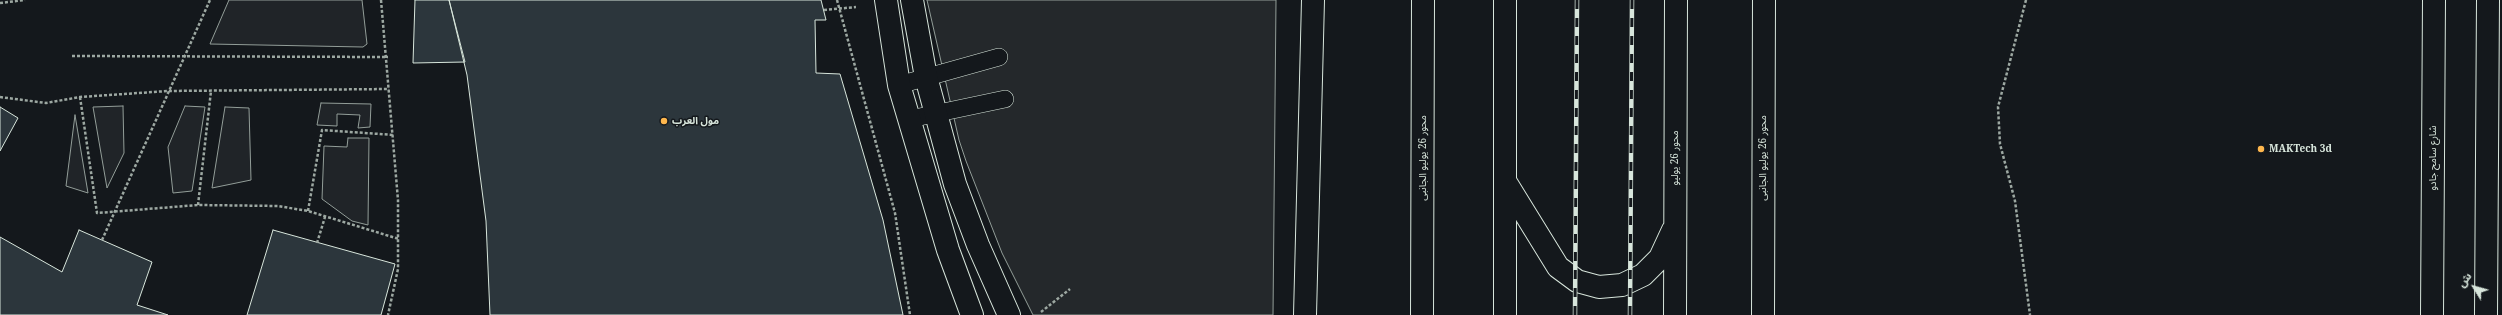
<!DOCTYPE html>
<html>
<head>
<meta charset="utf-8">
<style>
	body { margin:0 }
	#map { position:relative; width:2502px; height:315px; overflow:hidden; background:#14181c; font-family:"Noto Serif","Noto Sans Arabic",serif }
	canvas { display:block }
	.north { position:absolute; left:2454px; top:267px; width:40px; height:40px; -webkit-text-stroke:3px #14181c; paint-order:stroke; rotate:307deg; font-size:11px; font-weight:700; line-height:16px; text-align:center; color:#d8e6dc }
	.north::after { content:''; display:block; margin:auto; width:14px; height:18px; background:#d8e6dc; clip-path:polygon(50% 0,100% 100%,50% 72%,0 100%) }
</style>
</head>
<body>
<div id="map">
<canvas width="2502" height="315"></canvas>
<div class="north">ش</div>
</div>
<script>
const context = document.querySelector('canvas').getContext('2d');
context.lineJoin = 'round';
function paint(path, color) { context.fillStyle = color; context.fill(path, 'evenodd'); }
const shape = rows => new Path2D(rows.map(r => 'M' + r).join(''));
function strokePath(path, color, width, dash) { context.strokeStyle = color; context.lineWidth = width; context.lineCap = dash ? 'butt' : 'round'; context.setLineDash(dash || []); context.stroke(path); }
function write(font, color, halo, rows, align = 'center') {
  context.font = font + ' "Noto Serif","Noto Sans Arabic",serif'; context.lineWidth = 3; context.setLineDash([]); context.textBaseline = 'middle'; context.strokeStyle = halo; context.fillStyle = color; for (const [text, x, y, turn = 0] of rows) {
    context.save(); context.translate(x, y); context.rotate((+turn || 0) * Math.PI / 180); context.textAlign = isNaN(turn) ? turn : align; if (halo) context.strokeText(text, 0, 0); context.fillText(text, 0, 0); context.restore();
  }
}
const green = shape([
	[229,0,362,0,367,44,363,47,210,44,229,0],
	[321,103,371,104,370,127,358,128,360,115,337,114,337,126,317,125,321,103],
	[123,106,124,153,107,188,93,107,123,106],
	[185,106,205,107,192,191,173,193,168,147,185,106],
	[225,107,249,108,251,180,212,188,225,107],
	[75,115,88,193,66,186,75,115],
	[348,138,369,138,368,225,352,221,322,199,324,146,347,147,348,138]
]);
const parking = shape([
	[927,0,1276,0,1273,315,1033,315,1002,253,966,161,959,140,927,0]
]);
const building = shape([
	[415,0,449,0,465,62,413,63,415,0],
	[449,0,821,0,826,20,815,20,816,73,840,74,883,220,903,315,490,315,486,221,467,75,449,0],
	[0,107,18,118,0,151,0,107],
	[79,230,152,262,137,305,168,315,0,315,0,237,62,272,79,230],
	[273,230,395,264,381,315,247,315,273,230]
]);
const path = shape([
	[381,0,398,200,398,269,388,315],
	[837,0,895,213,910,315],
	[2026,0,1998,107,2000,144,2015,201,2030,315],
	[0,3,25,0],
	[824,10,856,7],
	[72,56,388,57],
	[0,97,46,103,80,97,168,91,389,89],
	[80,97,97,213,198,205,278,206,308,211,399,239],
	[198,205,211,91],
	[308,211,322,130,394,135],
	[102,240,210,0],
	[317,243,325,217],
	[1041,312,1070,289]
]);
const service = shape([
	[899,85,999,57],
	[910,119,1005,99]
]);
const minor = shape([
	[886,0,899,85,948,250,972,315],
	[912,0,926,77,955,184,978,245,1009,315],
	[1305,315,1313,0],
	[2432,315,2434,0],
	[2486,315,2488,0]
]);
const secondary = shape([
	[1422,315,1423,0],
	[1763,315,1764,0]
]);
const trunk = shape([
	[1505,0,1505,315],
	[1505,181,1558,267,1577,281,1599,287,1622,285,1643,275,1660,258,1673,230],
	[1675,315,1676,0]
]);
const rail = shape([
	[1575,315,1577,0],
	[1630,315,1632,0]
]);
const markers = [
	[664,121,4,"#ffb74d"],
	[2261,149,4,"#ffb74d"]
];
const poiNames = [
	["مول العرب",672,121],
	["MAKTech 3d",2269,149]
];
const streetNames = [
	["محور 26 يوليو الجانبى",1423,158,-90],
	["محور 26 يوليو",1675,158,-90],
	["محور 26 يوليو الجانبى",1763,158,-90],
	["شارع سامح جادو",2433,158,-90]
];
paint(green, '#202428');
strokePath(green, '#939e99', 1);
paint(parking, '#24282b');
strokePath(parking, '#939e99', 1);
paint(building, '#2c363c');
strokePath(building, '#d8e6dc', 1);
strokePath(service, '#d8e6dc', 18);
strokePath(minor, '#d8e6dc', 24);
strokePath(secondary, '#d8e6dc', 24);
strokePath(trunk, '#d8e6dc', 24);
strokePath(path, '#9da8a2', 2.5, [3, 2]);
strokePath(service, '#14181c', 17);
strokePath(minor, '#14181c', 22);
strokePath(secondary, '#14181c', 22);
strokePath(trunk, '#14181c', 22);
strokePath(rail, '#d8e6dc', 4.5);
strokePath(rail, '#14181c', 3, [9]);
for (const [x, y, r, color] of markers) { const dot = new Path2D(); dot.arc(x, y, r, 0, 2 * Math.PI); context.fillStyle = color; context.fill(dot); strokePath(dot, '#14181c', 1.5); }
write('bold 10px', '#d8e6dc', '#14181c', poiNames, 'left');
write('10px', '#d8e6dc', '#14181c', streetNames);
</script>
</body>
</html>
